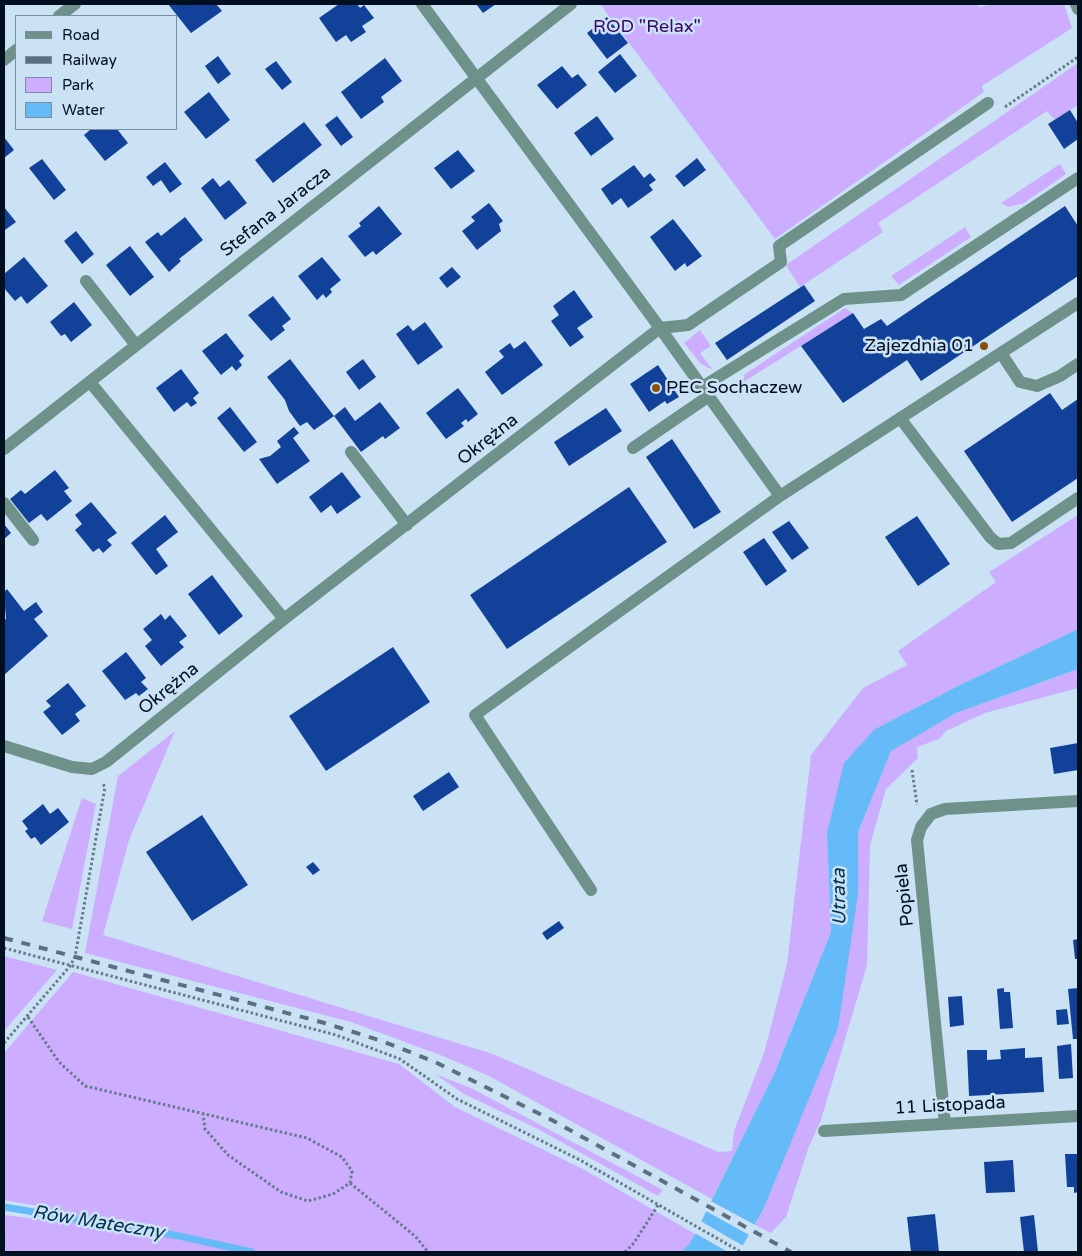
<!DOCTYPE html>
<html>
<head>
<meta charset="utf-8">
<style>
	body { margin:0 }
	#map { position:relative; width:1082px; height:1256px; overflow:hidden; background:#cae2f4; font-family:"Varela Round",sans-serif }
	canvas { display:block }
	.frame { position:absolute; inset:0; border:5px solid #001020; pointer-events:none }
	.legend { position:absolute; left:15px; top:15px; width:162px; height:115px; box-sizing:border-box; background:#cae2f4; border:1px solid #798e9f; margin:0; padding:6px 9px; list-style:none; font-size:15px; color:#001020 }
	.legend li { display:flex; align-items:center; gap:10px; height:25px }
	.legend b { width:25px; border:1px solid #798e9f }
</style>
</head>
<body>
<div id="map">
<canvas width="1082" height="1256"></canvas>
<div class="frame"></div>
<ul class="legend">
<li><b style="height:6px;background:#6e918a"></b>Road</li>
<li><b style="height:6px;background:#5b6f80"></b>Railway</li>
<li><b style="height:14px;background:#ccadff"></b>Park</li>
<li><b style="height:14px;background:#64bbf8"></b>Water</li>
</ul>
</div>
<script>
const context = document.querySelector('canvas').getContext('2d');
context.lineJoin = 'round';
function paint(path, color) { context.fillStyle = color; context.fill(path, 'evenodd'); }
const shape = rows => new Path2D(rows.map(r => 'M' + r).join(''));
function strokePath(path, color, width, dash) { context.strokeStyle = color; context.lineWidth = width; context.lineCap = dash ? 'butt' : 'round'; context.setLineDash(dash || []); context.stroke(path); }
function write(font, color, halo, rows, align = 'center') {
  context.font = font + ' "Varela Round",sans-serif'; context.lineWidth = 5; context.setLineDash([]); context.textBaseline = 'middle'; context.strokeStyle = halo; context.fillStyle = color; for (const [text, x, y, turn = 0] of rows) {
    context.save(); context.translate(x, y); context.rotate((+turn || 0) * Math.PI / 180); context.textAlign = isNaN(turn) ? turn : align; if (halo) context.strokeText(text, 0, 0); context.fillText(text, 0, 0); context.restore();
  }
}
const green = shape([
	[600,4,977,4,979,7,994,4,1064,4,1072,28,982,86,984,92,775,239],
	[1078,63,1078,105,1055,120,1047,111,878,223,883,232,800,287,786,265],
	[1060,164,1066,174,1024,203,1008,207,1001,203],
	[965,227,971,237,899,285,891,276],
	[845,308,853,313,742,383,745,374],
	[700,330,711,346,700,353,713,370,701,364,684,343],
	[1078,515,1078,629,960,685,875,729,827,833,831,932,774,1074,712,1199,489,1076,448,1058,351,1022,85,953,118,776,175,731,129,840,103,935,493,1054,718,1152,732,1151,734,1131,764,1053,787,964,811,755,863,688,907,665,898,651,996,582,989,572],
	[1078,669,1078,688,985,713,946,731,939,739,917,747,918,758,886,789,870,845,867,965,821,1120,809,1146,786,1217,771,1233,755,1225,763,1210,858,894,858,832,891,750,956,713],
	[82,798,96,804,72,929,42,921],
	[4,956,57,970,4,1031],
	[73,972,399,1064,455,1107,583,1169,695,1234,690,1243,681,1252,4,1252,4,1215,45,1220,44,1207,4,1200,4,1053],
	[435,1074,471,1088,663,1190,658,1196,538,1129,464,1094]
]);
const water = shape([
	[1078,629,1078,669,956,713,891,751,858,832,858,894,838,1028,763,1210,739,1252,681,1252,690,1243,695,1234,774,1074,831,932,827,833,844,763,875,729,960,685]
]);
const pier = shape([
	[709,1200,757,1226,751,1236,704,1210],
	[699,1220,745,1247,742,1252,728,1252,693,1232]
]);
const stream = shape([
	[4,1207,179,1236,252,1252]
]);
const building = shape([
	[168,4,216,4,222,11,191,33],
	[339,4,357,4,360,8,364,5,374,18,362,26,366,32,351,42,346,35,336,42,319,18],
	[476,4,496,4,483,13],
	[607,17,628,43,607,59,587,33],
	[620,54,637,76,615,93,598,72],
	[218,56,231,74,218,84,205,66],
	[385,58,402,81,381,97,384,102,361,119,341,92],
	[276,61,292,82,282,90,265,69],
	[562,66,572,78,578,74,587,85,557,109,537,85],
	[209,92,230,120,206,139,184,112],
	[1070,110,1078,123,1078,139,1064,149,1048,124],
	[337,116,353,137,341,146,325,125],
	[597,116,614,139,591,156,574,133],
	[304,122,322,145,273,183,255,160],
	[91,129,117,129,128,143,105,161,84,135],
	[4,137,14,150,4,158],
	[458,150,475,171,451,189,434,168],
	[697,158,706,170,684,187,675,176],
	[42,159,66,190,54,200,29,168],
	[165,162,182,184,170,193,161,180,153,186,146,177],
	[634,165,644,178,650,173,656,180,649,185,653,190,628,208,621,198,612,205,601,189],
	[213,178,220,187,229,180,247,203,225,220,201,188],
	[489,203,503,221,499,224,501,231,477,250,462,231,475,221,471,217],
	[379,206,402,234,376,255,373,251,365,257,348,236,361,226,359,223],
	[1065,206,1078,226,1078,276,921,381,907,360,843,403,801,346,853,313,864,329,881,319,887,326],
	[4,207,16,222,5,230,4,229],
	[185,217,203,240,179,259,181,261,169,272,145,242,158,232,161,236],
	[673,219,702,256,687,267,685,263,675,271,650,237],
	[76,231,94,254,82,264,64,241],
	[130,246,154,277,130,296,106,265],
	[24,257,48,286,27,304,21,296,15,301,4,288,4,274],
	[322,257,341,280,330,289,332,292,326,298,323,294,317,300,298,276],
	[452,267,461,277,447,288,439,278],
	[804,285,815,301,727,360,715,343],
	[574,290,593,317,577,328,584,337,570,347,551,321,559,315,553,306],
	[273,296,291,319,282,326,285,330,271,341,248,315],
	[74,302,92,325,71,342,65,334,61,336,50,322],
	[425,322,443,347,418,365,396,334,408,325,413,331],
	[226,333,244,356,239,361,242,365,236,371,232,366,221,375,202,351],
	[525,341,543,365,502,395,485,372,504,357,499,351,510,343,514,349],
	[290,359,334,416,314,430,307,422,300,426,289,411,285,400,267,377],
	[363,359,376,377,359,390,346,372],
	[658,365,679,397,667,404,665,401,649,412,630,384],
	[181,369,199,393,193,398,197,403,191,407,187,402,174,412,156,388],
	[458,388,478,414,468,422,466,419,461,423,464,426,446,439,426,413],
	[1050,393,1062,410,1078,399,1078,478,1012,522,964,451],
	[380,402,400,428,385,439,383,436,361,452,334,416,345,407,355,421],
	[230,407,257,442,244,452,217,418],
	[606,408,622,431,569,466,554,442],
	[294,427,299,433,293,438,310,461,277,484,259,459,270,456,281,447,277,441],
	[672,439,721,512,694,529,646,457],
	[55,470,69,488,64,491,72,501,47,521,41,514,29,523,10,499,21,490,25,494],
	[342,472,361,497,337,514,331,505,321,513,309,497],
	[629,487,667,542,507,649,470,595],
	[91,502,117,533,107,540,112,545,103,553,99,548,93,552,75,530,82,524,75,515],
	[165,515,178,532,156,549,168,566,156,575,131,543],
	[917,516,950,564,918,586,885,537],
	[789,521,809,548,792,560,772,532],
	[4,524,11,533,4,539],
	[764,538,787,571,766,586,743,552],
	[212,575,243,616,219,635,188,594],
	[7,589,24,611,36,602,43,612,34,619,48,636,4,675,4,620,6,619,4,592],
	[161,614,165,620,170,615,187,636,179,642,184,647,161,666,145,646,152,640,143,629],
	[393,647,430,702,326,771,289,716],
	[126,652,146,678,141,682,148,689,139,696,136,693,125,700,102,671],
	[68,683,86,706,75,714,80,721,62,735,43,712,51,706,46,701],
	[1078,743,1078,770,1054,774,1050,748],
	[449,772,459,787,423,811,413,796],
	[43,804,50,814,58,808,69,822,41,845,35,837,31,839,25,831,28,829,22,821],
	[202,815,248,885,192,921,146,852],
	[313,862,320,870,313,875,306,867],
	[559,921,564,928,547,940,542,933],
	[1078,939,1078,959,1075,959,1073,940],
	[1004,988,1004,992,1010,992,1013,1028,1000,1029,997,989],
	[1078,988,1078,1039,1073,1039,1068,989],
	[962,996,964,1025,950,1027,948,997],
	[1067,1009,1069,1024,1057,1025,1056,1010],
	[1071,1044,1073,1078,1059,1079,1057,1046],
	[1025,1048,1025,1058,1042,1057,1044,1092,969,1096,967,1050,987,1050,987,1060,1001,1059,1000,1050],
	[1065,1154,1078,1154,1078,1192,1074,1193,1074,1187,1067,1187],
	[1013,1160,1015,1192,986,1193,984,1162],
	[935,1214,939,1252,911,1252,907,1217],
	[1034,1215,1038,1252,1024,1252,1020,1217]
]);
const path = shape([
	[1005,107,1078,57],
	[912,770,917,805],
	[4,948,336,1035,400,1059,457,1099,580,1160,741,1252],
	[28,1017,59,1062,85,1086,307,1138,342,1157,352,1171,350,1183,333,1194,308,1201,281,1192,228,1155,205,1129,203,1114],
	[4,1043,70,966,75,957,105,787,102,783],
	[350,1183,415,1236,428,1252],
	[625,1252,634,1243,658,1205]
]);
const minor = shape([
	[1076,4,1078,9],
	[59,16,75,4],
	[4,60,16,50],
	[988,103,779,246,781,262,688,325,660,328,702,387,844,299,901,295,1078,178],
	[86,281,135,344],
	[1001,353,1020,382,1037,386,1060,376,1078,364],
	[90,382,284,619],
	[702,387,780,496,1078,303],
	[900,418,990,537,998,544,1011,543,1078,498],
	[633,448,709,396],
	[4,449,571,4],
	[351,452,407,525],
	[4,503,33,540],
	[4,746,72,767,92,769,106,762,284,619,660,328,422,4],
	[591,890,475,715,780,496],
	[945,1124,917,840,921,827,931,814,945,809,1078,801],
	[824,1131,1078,1116]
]);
const rail = shape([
	[4,938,321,1022,382,1041,435,1062,548,1118,791,1252]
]);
const markers = [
	[984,346,5,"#8b4f0c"],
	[656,388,5,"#8b4f0c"]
];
const parkNames = [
	["ROD \"Relax\"",647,27]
];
const streetNames = [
	["Stefana Jaracza",276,212,-38],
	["Okrężna",488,440,-38],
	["Okrężna",169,689,-39],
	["Popiela",905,895,-96],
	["11 Listopada",950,1106,-3]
];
const poiNames = [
	["Zajezdnia 01",974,346],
	["PEC Sochaczew",666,388,"left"]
];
const waterNames = [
	["Utrata",840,897,-91],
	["Rów Mateczny",98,1223,9]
];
paint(green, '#ccadff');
paint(water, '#64bbf8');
paint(pier, '#cae2f4');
strokePath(stream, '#64bbf8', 7);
paint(building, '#114199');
strokePath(path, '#667a8b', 3, [2.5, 2.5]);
strokePath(minor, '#6e918a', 12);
strokePath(rail, '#5b6f80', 4, [9, 9]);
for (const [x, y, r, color] of markers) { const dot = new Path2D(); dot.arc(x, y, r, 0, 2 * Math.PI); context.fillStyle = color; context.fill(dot); strokePath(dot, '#cae2f4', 2); }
write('18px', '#3a0566', '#cae2f4', parkNames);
write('18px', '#001020', '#cae2f4', streetNames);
write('18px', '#001020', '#cae2f4', poiNames, 'right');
write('italic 19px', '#003250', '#cae2f4', waterNames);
</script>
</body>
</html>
